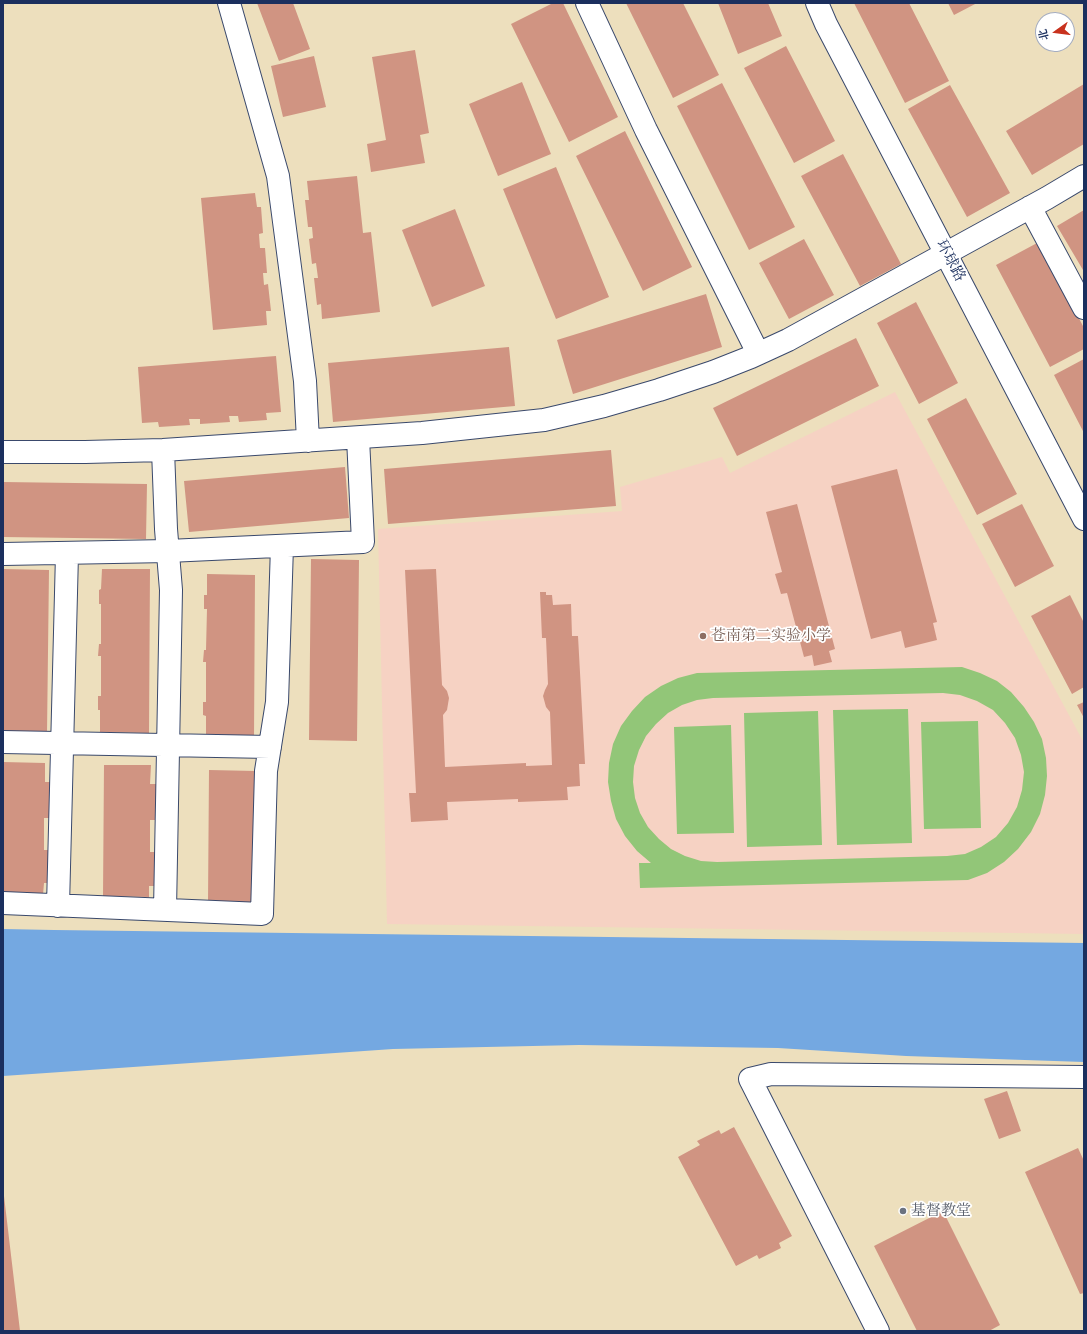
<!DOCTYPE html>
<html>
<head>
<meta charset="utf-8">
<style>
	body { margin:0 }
	#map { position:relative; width:1087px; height:1334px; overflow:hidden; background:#eddfbd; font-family:"Libre Bodoni","Noto Serif SC",serif }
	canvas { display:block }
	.frame { position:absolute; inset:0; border:4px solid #1b2f5e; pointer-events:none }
	.north { position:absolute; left:1035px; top:12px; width:40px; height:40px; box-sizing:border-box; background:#fff; border:1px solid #a4acbf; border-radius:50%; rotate:256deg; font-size:11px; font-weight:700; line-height:16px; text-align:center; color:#1b2f5e }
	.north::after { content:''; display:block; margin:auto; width:14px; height:18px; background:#c8321e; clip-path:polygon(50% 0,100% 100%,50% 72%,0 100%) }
</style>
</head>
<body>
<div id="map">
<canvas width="1087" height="1334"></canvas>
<div class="frame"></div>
<div class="north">北</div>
</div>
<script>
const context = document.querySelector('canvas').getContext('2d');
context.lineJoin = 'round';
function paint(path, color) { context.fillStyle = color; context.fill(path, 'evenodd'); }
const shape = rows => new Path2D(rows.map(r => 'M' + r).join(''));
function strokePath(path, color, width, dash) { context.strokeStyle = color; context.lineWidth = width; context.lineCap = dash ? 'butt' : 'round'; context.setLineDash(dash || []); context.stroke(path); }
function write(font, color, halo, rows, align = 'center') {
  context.font = font + ' "Libre Bodoni","Noto Serif SC",serif'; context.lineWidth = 3.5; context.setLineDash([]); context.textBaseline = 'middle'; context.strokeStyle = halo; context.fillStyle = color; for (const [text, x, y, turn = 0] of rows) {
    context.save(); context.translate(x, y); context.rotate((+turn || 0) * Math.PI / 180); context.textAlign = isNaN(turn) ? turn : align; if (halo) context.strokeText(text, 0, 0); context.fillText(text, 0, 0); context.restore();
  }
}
const built = shape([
	[895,392,1084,743,1084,934,387,924,378,529,622,511,620,487,722,457,730,473]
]);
const green = shape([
	[962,667,980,673,997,681,1011,692,1024,707,1034,722,1042,739,1046,758,1047,776,1045,795,1040,814,1031,832,1018,849,1004,862,987,873,968,880,640,888,639,863,651,863,637,851,625,836,616,819,611,801,608,782,609,763,613,744,621,726,632,711,645,697,661,686,678,678,697,673],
	[943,693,960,695,977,701,993,710,1005,723,1015,738,1021,755,1024,772,1022,790,1017,807,1008,823,996,837,981,847,965,854,947,856,717,862,701,861,685,856,671,849,659,839,648,827,640,813,635,798,633,782,634,766,639,750,646,736,656,724,668,713,682,705,697,700,713,698],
	[908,709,912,843,837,845,833,710],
	[818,711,822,845,747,847,744,713],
	[978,721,981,828,924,829,921,722],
	[731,725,734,833,677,834,674,727]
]);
const water = shape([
	[3,929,54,930,1084,943,1084,1062,906,1056,778,1048,579,1045,393,1049,3,1076]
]);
const building = shape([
	[257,3,293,3,310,49,279,61],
	[553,3,563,3,618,117,569,142,511,24],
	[626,3,683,3,719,75,673,98],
	[718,3,768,3,782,36,738,54],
	[854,3,909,3,949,81,905,103],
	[948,3,977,3,954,15],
	[786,46,835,141,794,163,744,68],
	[415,50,429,133,420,135,425,163,371,172,367,144,386,140,372,57],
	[314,56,326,107,283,117,271,66],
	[522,82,551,154,498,176,469,104],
	[722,83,795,227,749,250,677,106],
	[1084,84,1084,144,1032,175,1006,131],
	[950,85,1010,193,967,217,908,109],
	[625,131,692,267,643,291,576,156],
	[843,154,901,264,860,286,801,176],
	[556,167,609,297,556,319,503,189],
	[357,176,363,233,371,232,380,312,322,319,321,304,317,305,314,278,318,278,316,263,312,264,309,239,313,238,312,227,308,227,305,200,309,200,307,181],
	[255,193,257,207,261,207,263,233,259,234,260,248,265,248,267,273,263,273,264,285,268,284,271,311,266,311,267,325,213,330,201,198],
	[455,209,485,286,432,307,402,230],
	[1084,210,1084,270,1083,270,1057,226],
	[804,239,834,295,789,319,759,263],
	[1039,242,1084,328,1084,349,1050,367,996,265],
	[706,294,722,347,573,394,557,340],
	[916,302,958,383,919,404,877,323],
	[856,338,879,386,737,456,713,408],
	[509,347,515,406,333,422,328,363],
	[276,356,281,412,266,413,267,420,239,422,238,416,229,416,230,422,200,424,200,419,189,419,190,425,159,427,158,422,142,423,138,367],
	[1084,359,1084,433,1054,375],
	[966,398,1017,494,977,515,927,419],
	[611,450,616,506,388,524,384,469],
	[345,467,349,518,189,532,184,481],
	[897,469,937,622,933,623,937,640,905,648,901,631,871,639,831,486],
	[3,482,147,484,146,539,3,537],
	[797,504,835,649,829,651,832,662,814,666,812,655,804,657,787,593,781,594,775,574,782,572,766,512],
	[1022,504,1054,566,1015,587,982,524],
	[311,559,359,560,357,741,309,740],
	[3,569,49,570,47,733,3,732],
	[102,569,150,569,149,733,100,732,100,710,98,710,98,696,101,696,101,656,98,656,99,644,101,644,101,604,99,604,99,590,101,589],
	[436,569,442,685,447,691,449,698,447,710,443,715,445,767,526,763,526,766,552,765,550,712,546,707,543,696,545,690,548,684,546,638,542,638,540,592,546,592,546,595,552,595,553,605,571,604,572,636,578,636,585,764,579,764,580,786,567,787,568,800,518,802,518,799,447,802,448,820,411,822,409,793,416,793,405,570],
	[207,574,255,575,254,738,206,738,206,716,203,715,203,702,206,702,206,662,203,662,204,650,206,650,207,609,204,609,204,595,207,595],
	[1070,595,1084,623,1084,687,1072,694,1031,616],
	[1084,702,1084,718,1077,705],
	[3,762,45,763,45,782,50,782,50,818,44,818,44,850,50,850,50,883,44,883,43,895,3,894],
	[104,765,151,765,150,784,156,784,156,820,150,820,150,852,156,852,155,886,149,886,149,897,103,896],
	[209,770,256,771,255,902,208,902],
	[1007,1091,1021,1131,999,1139,984,1099],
	[734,1127,792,1236,779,1243,781,1248,759,1259,757,1255,736,1266,678,1157,700,1145,697,1141,719,1130,721,1134],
	[1078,1148,1084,1161,1084,1293,1080,1294,1025,1172],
	[3,1196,4,1196,20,1331,3,1331],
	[943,1211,1000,1325,989,1331,917,1331,874,1246]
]);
const minor = shape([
	[229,3,278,176,305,381,308,441],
	[587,3,646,130,758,353],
	[817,3,826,24,1084,519],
	[1030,207,1084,308],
	[163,450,166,529,171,590,165,910],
	[3,452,85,452,163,450,422,433,544,420,604,406,659,390,713,372,751,357,788,340,1047,198,1084,176],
	[3,554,168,551,363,542,358,438],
	[3,742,270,747],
	[3,903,262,914,266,771,277,702,282,546],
	[58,906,67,554],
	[878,1331,750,1079,771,1074,1084,1077]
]);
const markers = [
	[703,636,4,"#8d6e63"],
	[903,1211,4,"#6b7280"]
];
const streetNames = [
	["环球路",950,261,62]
];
const educationNames = [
	["苍南第二实验小学",711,636]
];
const worshipNames = [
	["基督教堂",911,1211]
];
paint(built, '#f6d2c3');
paint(green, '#92c678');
paint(water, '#74a8e1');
paint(building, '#d09482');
strokePath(minor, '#3a496c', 24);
strokePath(minor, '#fff', 22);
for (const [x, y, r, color] of markers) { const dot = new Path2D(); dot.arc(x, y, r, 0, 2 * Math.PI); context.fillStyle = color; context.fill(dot); strokePath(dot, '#fff', 1.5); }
write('15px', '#1b2f5e', '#fff', streetNames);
write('15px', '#785e54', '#fff', educationNames, 'left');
write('15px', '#5b616d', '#fff', worshipNames, 'left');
</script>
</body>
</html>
